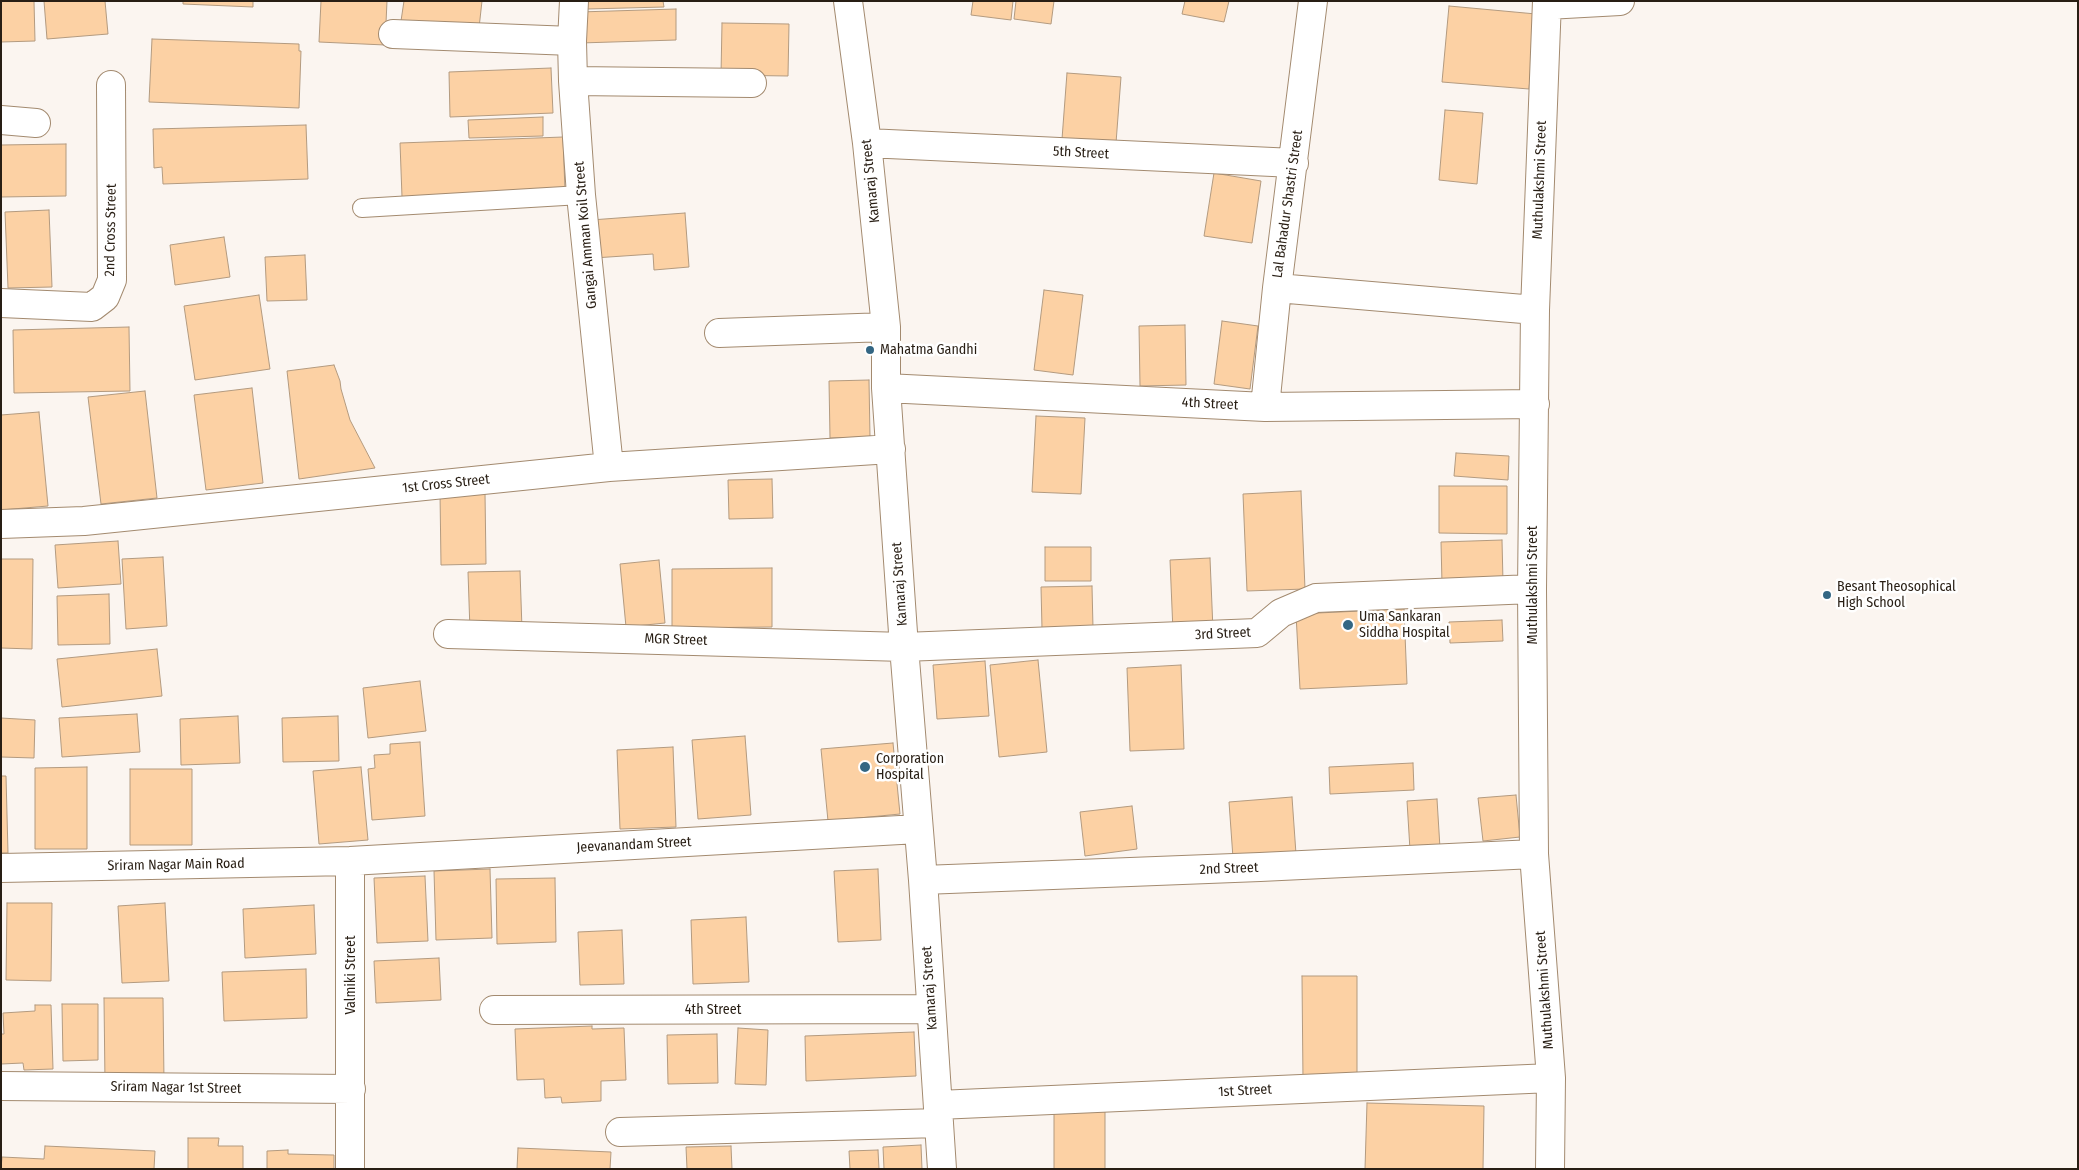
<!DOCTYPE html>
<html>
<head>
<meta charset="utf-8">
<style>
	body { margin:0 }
	#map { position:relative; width:2079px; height:1170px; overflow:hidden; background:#fbf5f0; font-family:"Fira Sans Condensed",sans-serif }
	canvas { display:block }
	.frame { position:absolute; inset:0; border:2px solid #281e14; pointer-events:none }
</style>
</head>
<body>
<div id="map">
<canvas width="2079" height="1170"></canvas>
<div class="frame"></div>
</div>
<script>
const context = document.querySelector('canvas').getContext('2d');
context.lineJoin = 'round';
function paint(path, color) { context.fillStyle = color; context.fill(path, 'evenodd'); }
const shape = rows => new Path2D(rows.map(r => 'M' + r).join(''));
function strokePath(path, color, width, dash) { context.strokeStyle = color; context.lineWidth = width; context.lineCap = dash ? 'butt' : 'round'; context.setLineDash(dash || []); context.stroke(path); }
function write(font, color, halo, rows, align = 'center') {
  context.font = font + ' "Fira Sans Condensed",sans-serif'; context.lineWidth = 5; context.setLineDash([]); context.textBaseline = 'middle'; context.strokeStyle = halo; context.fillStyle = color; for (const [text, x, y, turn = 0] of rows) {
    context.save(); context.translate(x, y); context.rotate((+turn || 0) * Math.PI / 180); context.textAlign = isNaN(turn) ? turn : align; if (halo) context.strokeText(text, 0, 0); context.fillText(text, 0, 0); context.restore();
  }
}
const building = shape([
	[1,1,34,1,35,41,1,42,1,1],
	[44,1,105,1,108,34,47,39,44,1],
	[183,1,253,1,253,7,183,4,183,1],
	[321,1,387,1,385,45,319,42,321,1],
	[404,1,482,1,479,28,401,21,404,1],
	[586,1,663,1,664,7,587,9,586,1],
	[973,1,1013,1,1011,20,971,15,973,1],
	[1016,1,1054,1,1051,24,1014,19,1016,1],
	[1185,1,1229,1,1224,22,1182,14,1185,1],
	[1449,6,1536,14,1529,89,1442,82,1449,6],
	[676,9,676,40,580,43,579,12,676,9],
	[722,23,789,24,788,76,721,75,722,23],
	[152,39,299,44,299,51,301,51,299,108,149,102,152,39],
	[551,68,553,113,450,117,449,72,551,68],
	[1067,73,1121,77,1116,143,1062,139,1067,73],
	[1445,110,1483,113,1477,184,1439,180,1445,110],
	[543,117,543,136,469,138,468,120,543,117],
	[306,125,308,179,163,184,162,167,154,168,153,129,306,125],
	[563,137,565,191,402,197,400,143,563,137],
	[66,144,66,196,1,197,1,145,66,144],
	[1214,173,1261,181,1252,243,1204,236,1214,173],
	[49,210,52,287,8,288,5,212,49,210],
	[685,213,689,267,654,270,653,254,594,258,591,220,685,213],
	[224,237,230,277,175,285,170,245,224,237],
	[305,255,307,300,267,301,265,257,305,255],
	[1044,290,1083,295,1073,375,1034,370,1044,290],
	[259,295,270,369,195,380,184,306,259,295],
	[1222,321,1258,326,1250,389,1214,384,1222,321],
	[1185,325,1186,385,1140,386,1139,326,1185,325],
	[129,327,130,391,14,393,13,330,129,327],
	[334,365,340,381,341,389,350,420,375,468,299,479,287,371,334,365],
	[869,380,870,437,830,438,829,381,869,380],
	[252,388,263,483,206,490,194,395,252,388],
	[145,391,157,498,101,504,88,397,145,391],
	[39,412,48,506,1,510,1,415,39,412],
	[1036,416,1085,418,1081,494,1032,492,1036,416],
	[1456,453,1509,456,1508,480,1454,476,1456,453],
	[772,479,773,518,729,519,728,480,772,479],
	[1439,486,1507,486,1507,534,1439,533,1439,486],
	[1301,491,1305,589,1247,591,1243,494,1301,491],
	[485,492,486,564,441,565,440,493,485,492],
	[1502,540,1503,582,1442,584,1441,542,1502,540],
	[118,541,121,584,58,588,55,545,118,541],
	[1045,547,1091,547,1091,581,1045,581,1045,547],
	[163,557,167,626,126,629,122,559,163,557],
	[1210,558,1213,630,1173,632,1170,560,1210,558],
	[1,559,33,559,32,649,1,648,1,559],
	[659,560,665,623,626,627,620,564,659,560],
	[772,568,772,627,672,628,672,569,772,568],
	[520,571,522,629,470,631,468,572,520,571],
	[1092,586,1093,628,1042,629,1041,587,1092,586],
	[109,594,110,644,58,645,57,596,109,594],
	[1404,609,1407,684,1300,689,1296,614,1404,609],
	[1502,620,1503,641,1450,643,1449,622,1502,620],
	[157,649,162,696,62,707,57,659,157,649],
	[1038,660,1047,752,999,757,990,665,1038,660],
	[985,661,989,716,937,719,933,665,985,661],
	[1181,665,1184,749,1130,751,1127,668,1181,665],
	[420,681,426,731,368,738,363,688,420,681],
	[137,714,140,752,62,757,59,718,137,714],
	[238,716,240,763,181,765,180,719,238,716],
	[338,716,339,761,283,762,282,718,338,716],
	[1,718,35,720,34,758,1,757,1,718],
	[745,736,751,815,698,819,692,740,745,736],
	[420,742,425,816,372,820,368,769,375,768,374,755,390,754,390,744,420,742],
	[893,743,900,814,828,821,821,749,893,743],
	[673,747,676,827,620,829,617,750,673,747],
	[1413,763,1414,790,1330,794,1329,767,1413,763],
	[87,767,87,849,35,849,35,768,87,767],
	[361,767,368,840,319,844,313,771,361,767],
	[130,769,192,769,192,845,130,845,130,769],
	[1,776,6,776,8,853,1,853,1,776],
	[1516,795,1520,837,1483,841,1478,798,1516,795],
	[1292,797,1296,854,1233,858,1229,802,1292,797],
	[1437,799,1440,848,1410,850,1407,801,1437,799],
	[1132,806,1137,849,1085,856,1080,812,1132,806],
	[490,869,492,938,436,940,434,871,490,869],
	[878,869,881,940,838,942,834,871,878,869],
	[425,876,428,941,377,943,374,878,425,876],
	[555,878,556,942,497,944,496,879,555,878],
	[7,903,52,903,51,981,6,980,7,903],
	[165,903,169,981,122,983,118,906,165,903],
	[314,905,316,954,245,958,243,909,314,905],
	[746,917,749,982,693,984,691,920,746,917],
	[622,930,624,984,580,985,578,932,622,930],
	[439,958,441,1000,376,1003,374,961,439,958],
	[306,969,307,1018,224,1021,222,972,306,969],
	[1302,976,1357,976,1357,1081,1303,1081,1302,976],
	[104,998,163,998,164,1082,105,1083,104,998],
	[62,1004,98,1004,98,1060,63,1061,62,1004],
	[35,1005,51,1005,53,1069,24,1070,23,1063,1,1064,1,1034,4,1034,3,1013,35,1011,35,1005],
	[592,1026,592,1029,624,1028,626,1080,601,1081,601,1101,562,1103,561,1097,545,1098,544,1079,517,1080,515,1029,592,1026],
	[738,1028,768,1030,766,1085,735,1084,738,1028],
	[914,1032,916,1076,806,1081,805,1036,914,1032],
	[717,1034,718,1083,668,1084,667,1035,717,1034],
	[1367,1103,1484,1106,1483,1169,1365,1169,1367,1103],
	[1054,1111,1105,1111,1105,1169,1054,1169,1054,1111],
	[188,1138,219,1138,218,1146,243,1146,243,1169,188,1169,188,1138],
	[921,1145,922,1169,884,1169,883,1147,921,1145],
	[45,1146,155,1151,154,1169,1,1169,2,1157,44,1159,45,1146],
	[731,1146,732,1169,687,1169,686,1147,731,1146],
	[518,1148,611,1152,610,1169,517,1169,518,1148],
	[288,1150,288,1154,334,1155,334,1169,267,1169,267,1151,288,1150],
	[878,1150,879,1169,850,1169,849,1151,878,1150]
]);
const lane = shape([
	[362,208,581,195]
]);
const street = shape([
	[574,1,572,41,573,81,581,195,609,467],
	[848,1,867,143,886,327,886,388,904,647,923,880,942,1169],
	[1547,1,1535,310,1532,589,1534,854,1551,1078,1550,1169],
	[1547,5,1620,1],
	[393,34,572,41],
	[573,81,752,83],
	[1,120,36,123],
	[867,143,1294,163],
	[1277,288,1535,310],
	[1,303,92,307,105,297,112,280,111,85],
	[719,333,886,327],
	[886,388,1265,407,1535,404],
	[1265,407,1277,288,1313,1],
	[1,524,84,521,609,467,891,449],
	[448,634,904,647,1257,633,1281,613,1316,598,1532,589],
	[350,861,350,1169],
	[1,868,350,861,918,829],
	[923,880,1260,867,1534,854],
	[494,1010,931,1009],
	[1,1086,351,1089],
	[938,1105,1551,1078],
	[620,1132,939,1123]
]);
const markers = [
	[870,350,5,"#336683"],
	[1827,595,5,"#336683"],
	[1348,625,6,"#336683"],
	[865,767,6,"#336683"]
];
const streetNames = [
	["5th Street",1081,153,3],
	["Muthulakshmi Street",1540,180,-88],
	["Kamaraj Street",871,181,-96],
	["Lal Bahadur Shastri Street",1288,204,-82],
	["2nd Cross Street",111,230,-89],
	["Gangai Amman Koil Street",586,235,-95],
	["4th Street",1210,404,3],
	["1st Cross Street",446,484,-6],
	["Kamaraj Street",900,584,-94],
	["Muthulakshmi Street",1533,585,-90],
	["3rd Street",1223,634,-3],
	["MGR Street",676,640,2],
	["Jeevanandam Street",634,845,-3],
	["Sriram Nagar Main Road",176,865,-1],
	["2nd Street",1229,869,-2],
	["Valmiki Street",351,975,-90],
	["Kamaraj Street",930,988,-94],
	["Muthulakshmi Street",1545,990,-94],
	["4th Street",713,1010],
	["Sriram Nagar 1st Street",176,1088,1],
	["1st Street",1245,1091,-3]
];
const poiNames = [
	["Mahatma Gandhi",880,350],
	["Besant Theosophical",1837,587],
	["High School",1837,603],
	["Uma Sankaran",1359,617],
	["Siddha Hospital",1359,633],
	["Corporation",876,759],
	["Hospital",876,775]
];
paint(building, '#fcd1a4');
strokePath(building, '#b39a7f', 1);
strokePath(lane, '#a38a6f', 20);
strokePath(street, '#a38a6f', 30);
strokePath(lane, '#fff', 18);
strokePath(street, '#fff', 28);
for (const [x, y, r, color] of markers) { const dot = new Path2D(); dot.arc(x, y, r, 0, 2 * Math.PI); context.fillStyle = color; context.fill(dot); strokePath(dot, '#fff', 2); }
write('14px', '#281e14', '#fff', streetNames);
write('14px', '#281e14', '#fff', poiNames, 'left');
</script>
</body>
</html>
